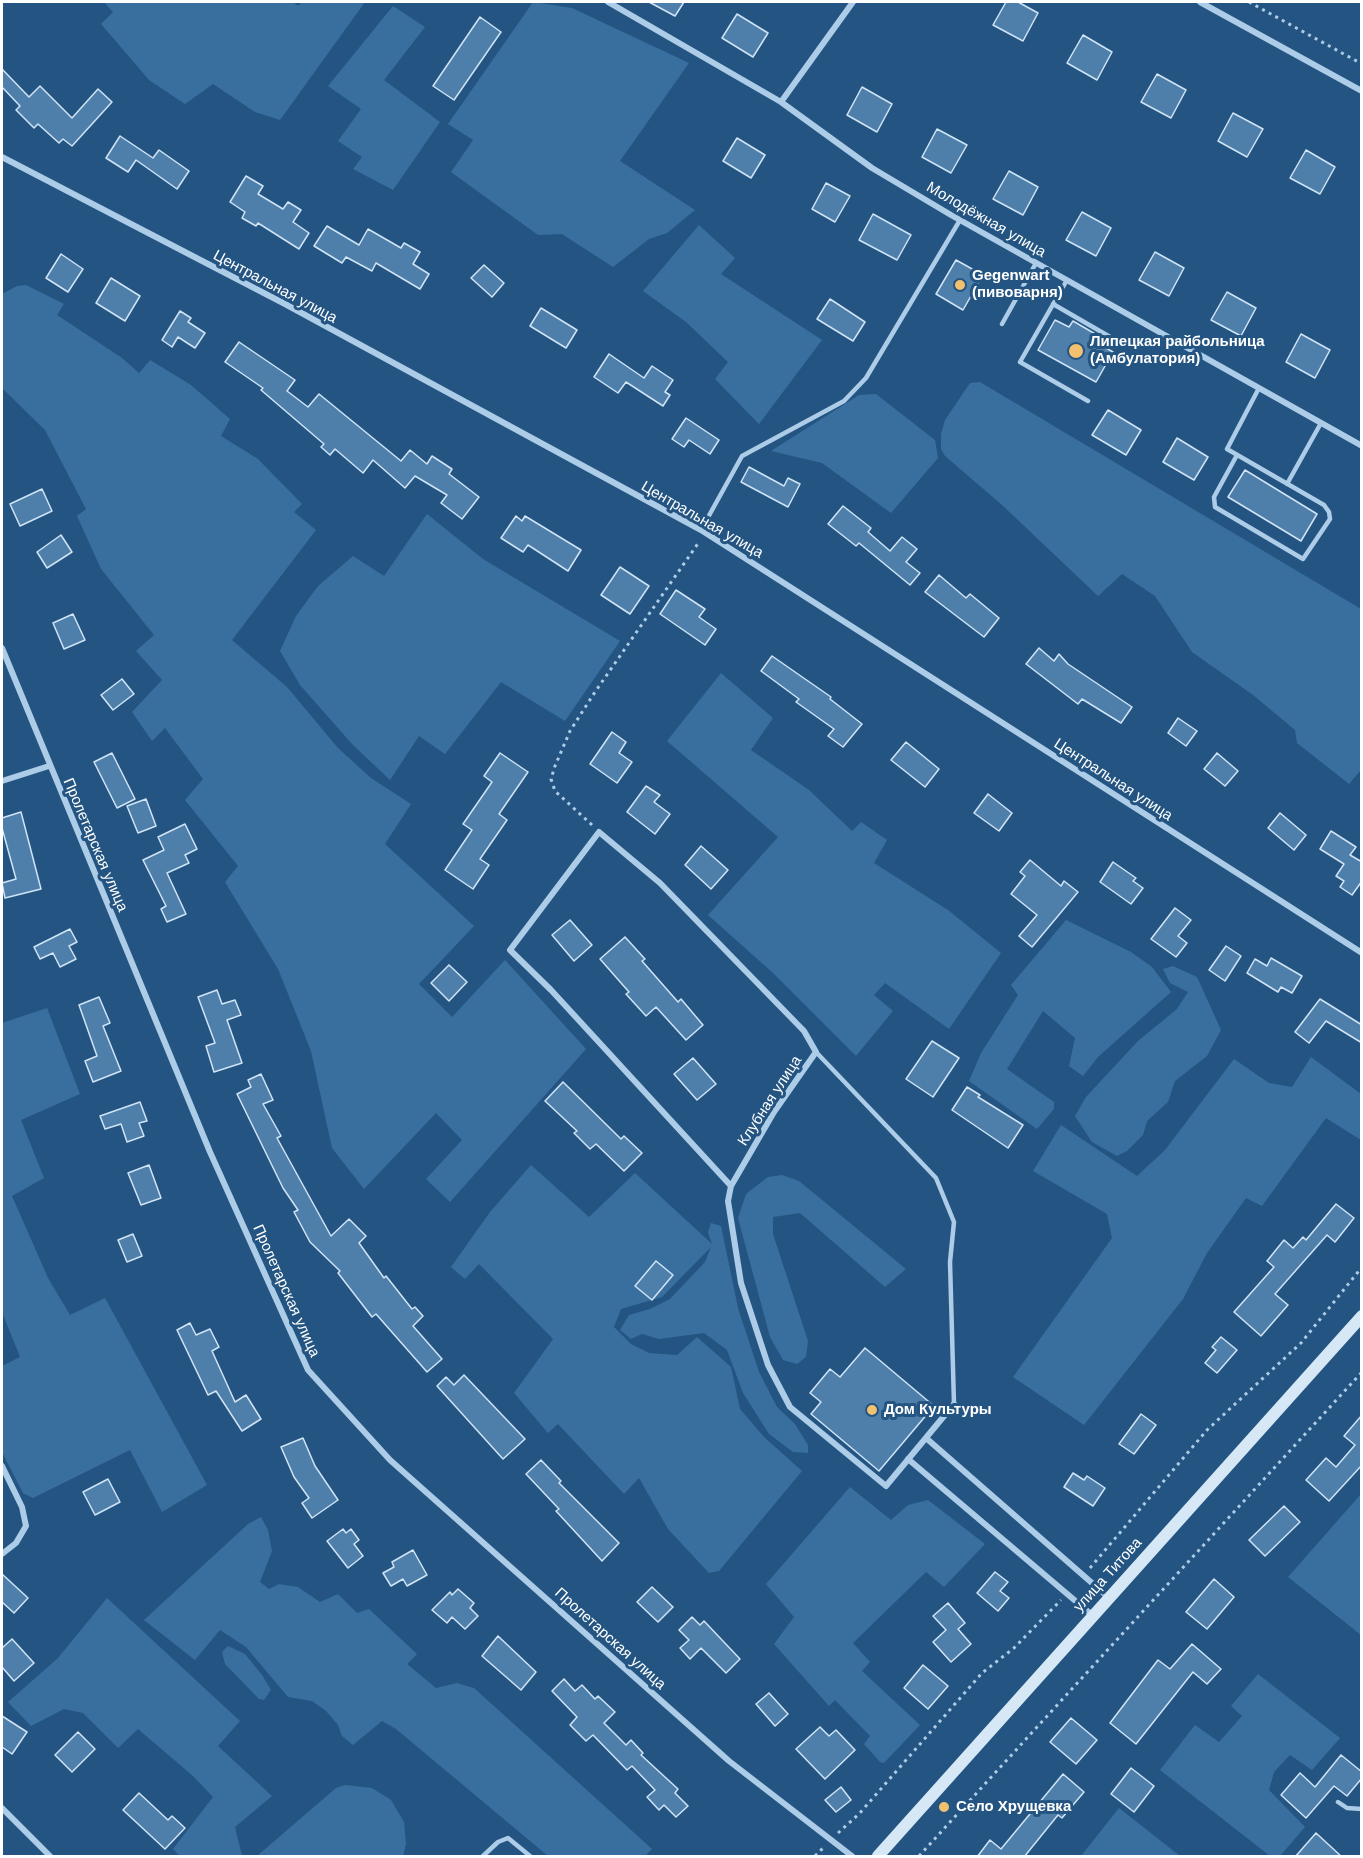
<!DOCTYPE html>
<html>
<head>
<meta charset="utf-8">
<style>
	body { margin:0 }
	#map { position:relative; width:1363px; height:1858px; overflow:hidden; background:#245582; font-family:Helvetica,sans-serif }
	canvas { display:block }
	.frame { position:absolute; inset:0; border:3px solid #fff; pointer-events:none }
</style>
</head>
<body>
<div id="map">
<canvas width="1363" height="1858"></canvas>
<div class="frame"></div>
</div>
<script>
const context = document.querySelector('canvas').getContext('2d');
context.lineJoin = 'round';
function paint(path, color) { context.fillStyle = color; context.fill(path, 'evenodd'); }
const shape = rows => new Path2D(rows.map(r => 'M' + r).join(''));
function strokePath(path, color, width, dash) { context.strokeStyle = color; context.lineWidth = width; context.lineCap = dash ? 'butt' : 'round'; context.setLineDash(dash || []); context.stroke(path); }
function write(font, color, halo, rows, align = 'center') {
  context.font = font + ' Helvetica,sans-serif'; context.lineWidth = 6; context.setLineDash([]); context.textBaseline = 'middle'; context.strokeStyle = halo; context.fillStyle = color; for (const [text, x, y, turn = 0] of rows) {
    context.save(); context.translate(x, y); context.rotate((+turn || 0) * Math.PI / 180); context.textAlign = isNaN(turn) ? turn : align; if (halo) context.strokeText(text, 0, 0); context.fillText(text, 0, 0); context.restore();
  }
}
const green = shape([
	[104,2,293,2,298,6,302,2,365,2,280,120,255,112,213,84,185,104,149,80,101,24,113,12],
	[533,2,572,8,689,63,620,161,695,210,667,233,649,239,613,267,562,234,538,235,451,172,473,140,448,124],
	[393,6,425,27,384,80,440,122,393,190,353,169,362,157,338,141,361,109,328,86],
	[699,225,735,258,721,274,822,340,759,424,715,379,728,362,686,322,643,291],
	[26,285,64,304,57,315,122,358,139,373,150,360,191,385,230,419,221,436,258,459,302,504,294,512,316,530,232,640,287,687,338,748,371,778,411,804,385,844,474,926,419,984,452,1017,505,960,586,1049,450,1202,426,1179,462,1140,436,1113,364,1189,332,1148,311,1051,278,969,225,882,238,866,185,800,203,779,165,728,152,741,132,712,162,680,136,651,154,635,101,569,77,516,86,509,45,430,2,388,2,294,17,286],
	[980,382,1361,609,1361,770,1349,784,1297,743,1295,730,1253,695,1192,652,1155,596,1122,574,1098,596,1002,505,945,456,941,449,941,434,945,420,970,383],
	[876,394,935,440,938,458,891,513,822,463,771,451,859,395],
	[427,514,483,559,620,641,565,721,501,682,445,754,419,736,390,780,352,744,300,685,280,651,296,616,318,586,353,556,384,576],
	[721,673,773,718,751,750,809,790,852,831,861,822,887,840,874,863,948,910,1001,953,949,1029,885,983,874,995,893,1011,856,1056,773,973,708,915,778,837,667,741],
	[1066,920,1131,952,1152,967,1171,992,1098,1057,1083,1076,1069,1066,1075,1038,1043,1011,1007,1069,1054,1102,1054,1109,1037,1129,969,1081,981,1053,1018,995,1011,985],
	[1173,966,1197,977,1221,1030,1207,1056,1175,1081,1168,1102,1147,1121,1143,1135,1127,1151,1117,1156,1092,1142,1075,1116,1086,1097,1138,1041,1177,1009,1188,992,1170,983,1163,969],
	[47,1008,80,1094,21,1120,44,1178,12,1196,48,1278,70,1315,105,1298,207,1485,162,1512,130,1450,33,1498,23,1493,2,1452,2,1366,20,1357,2,1312,2,1023],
	[1311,1057,1361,1094,1361,1140,1326,1118,1262,1206,1246,1198,1207,1253,1183,1299,1084,1425,1013,1377,1112,1238,1107,1214,1033,1171,1061,1125,1137,1176,1165,1150,1234,1059,1269,1083,1292,1087],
	[531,1165,589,1217,635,1173,712,1244,708,1232,711,1223,721,1226,738,1308,759,1372,777,1407,795,1424,808,1445,808,1453,793,1452,769,1434,743,1393,727,1350,704,1333,659,1339,642,1334,631,1339,620,1330,629,1315,650,1309,670,1299,705,1262,711,1247,662,1297,621,1309,614,1327,631,1344,649,1353,677,1355,697,1337,731,1367,740,1409,764,1437,802,1471,719,1571,709,1573,668,1529,639,1478,624,1494,558,1424,548,1433,514,1393,553,1339,479,1264,465,1279,451,1267,490,1212],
	[782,1175,799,1181,906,1269,885,1287,800,1213,773,1217,773,1234,808,1341,806,1357,797,1364,783,1360,770,1337,738,1218,746,1194,768,1177],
	[850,1487,891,1520,908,1505,928,1500,985,1544,944,1587,926,1572,853,1643,870,1662,862,1671,920,1725,884,1763,880,1762,864,1744,870,1736,835,1700,829,1706,774,1644,794,1617,766,1584],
	[1361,1494,1361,1635,1288,1577],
	[261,1517,268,1530,272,1551,260,1582,269,1589,279,1584,298,1587,320,1602,338,1594,357,1613,369,1609,417,1654,407,1664,436,1688,457,1683,474,1688,652,1849,645,1856,548,1856,396,1729,382,1721,353,1745,342,1736,338,1725,326,1711,312,1701,288,1697,246,1647,220,1630,195,1660,144,1620,248,1524],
	[107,1598,240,1721,218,1746,272,1796,235,1827,242,1856,180,1856,173,1849,213,1797,193,1776,138,1729,118,1748,83,1713,64,1709,31,1726,8,1702,58,1658],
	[228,1646,245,1654,262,1675,271,1690,264,1700,259,1699,225,1664,222,1652],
	[1258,1674,1340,1738,1312,1770,1290,1755,1274,1772,1269,1790,1305,1827,1280,1856,1270,1856,1160,1770,1195,1725,1219,1742,1242,1716,1231,1706],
	[345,1785,372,1788,391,1800,404,1822,406,1844,403,1856,257,1856,336,1788],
	[1119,1808,1180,1856,1081,1856]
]);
const building = shape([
	[649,2,684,2,675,16,649,2],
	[1006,2,1018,2,1038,13,1023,41,993,25,1006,2],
	[737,14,768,33,753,57,722,38,737,14],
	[480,17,501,32,454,100,433,86,480,17],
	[1083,35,1112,52,1097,80,1067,63,1083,35],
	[2,69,29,97,40,86,72,118,98,89,112,102,72,146,63,139,59,143,38,124,34,128,16,110,20,106,2,87,2,69],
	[1157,74,1186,90,1171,118,1141,102,1157,74],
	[862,87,892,104,877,132,847,115,862,87],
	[1233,113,1263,129,1247,157,1218,141,1233,113],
	[937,129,967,145,951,173,922,157,937,129],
	[120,136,153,158,159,150,189,171,177,189,136,160,128,172,106,158,120,136],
	[737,138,765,155,751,178,723,161,737,138],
	[1306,150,1335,167,1320,194,1290,178,1306,150],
	[1009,171,1038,187,1023,215,993,199,1009,171],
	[246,176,263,186,258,194,283,209,288,202,301,210,293,222,309,233,299,249,258,223,256,226,242,218,245,212,230,202,246,176],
	[826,183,850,196,835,222,812,209,826,183],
	[1082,212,1111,228,1096,256,1066,240,1082,212],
	[873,214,911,235,897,260,859,240,873,214],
	[327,226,359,245,368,229,401,248,404,243,420,252,413,264,429,274,420,289,376,263,372,271,346,257,342,263,314,246,327,226],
	[1155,252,1184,268,1169,296,1139,280,1155,252],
	[61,254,83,269,68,292,46,278,61,254],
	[956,260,983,275,963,310,936,294,956,260],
	[484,265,504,283,492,297,471,278,484,265],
	[111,278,140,296,125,321,96,303,111,278],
	[1227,292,1256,308,1241,336,1211,320,1227,292],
	[830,299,865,322,853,341,817,319,830,299],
	[541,308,577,330,566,348,530,326,541,308],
	[180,311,191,318,188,322,205,333,195,348,178,337,172,347,162,340,180,311],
	[1055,320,1069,327,1073,321,1097,335,1094,341,1113,352,1096,382,1038,350,1055,320],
	[1301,334,1330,350,1315,378,1286,362,1301,334],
	[239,342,295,380,287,391,308,407,319,394,401,461,410,450,427,464,432,456,452,469,449,474,479,497,462,519,441,503,447,495,415,476,405,488,373,460,363,473,335,449,330,455,321,447,324,444,261,390,263,388,225,362,239,342],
	[609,354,644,378,652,366,673,380,665,392,670,395,663,406,626,382,618,393,594,377,609,354],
	[1108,410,1141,430,1126,455,1092,435,1108,410],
	[686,418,719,440,710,454,689,440,684,447,672,439,686,418],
	[1177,438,1208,457,1194,480,1163,462,1177,438],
	[749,467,784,486,788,478,800,484,788,507,741,482,749,467],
	[1245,470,1317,514,1301,541,1228,497,1245,470],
	[42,489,52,511,20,526,10,504,42,489],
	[843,506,871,528,868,532,890,551,902,537,917,549,906,562,920,573,910,585,859,543,856,546,828,524,843,506],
	[516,516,522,521,525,516,581,550,568,571,528,545,523,552,501,538,516,516],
	[61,535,72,552,47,568,37,552,61,535],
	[620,567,649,586,630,614,601,595,620,567],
	[939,575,966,598,970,594,999,618,984,637,925,592,939,575],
	[676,590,705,609,699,617,716,629,705,645,660,614,676,590],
	[73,614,85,640,64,649,53,623,73,614],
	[1039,648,1054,661,1059,654,1068,664,1132,707,1121,723,1082,699,1078,704,1026,664,1039,648],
	[772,656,831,697,830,699,862,724,843,747,828,736,834,729,796,702,799,699,761,671,772,656],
	[122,679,134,694,113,710,101,695,122,679],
	[1178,718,1197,731,1186,746,1168,733,1178,718],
	[612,732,626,742,619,753,632,762,617,783,590,764,612,732],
	[906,742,939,769,925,787,891,760,906,742],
	[112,753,135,799,117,808,94,762,112,753],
	[500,753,528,772,499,814,507,820,480,859,489,865,473,889,445,870,472,830,463,824,492,782,484,776,500,753],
	[1217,753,1238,771,1225,786,1204,769,1217,753],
	[646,786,660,795,654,802,670,814,655,834,627,812,646,786],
	[988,794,1012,813,999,831,974,813,988,794],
	[146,799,156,826,138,833,127,806,146,799],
	[21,812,41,889,5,898,2,883,16,879,2,828,2,818,21,812],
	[1280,813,1306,835,1294,850,1268,828,1280,813],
	[185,824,197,849,185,855,189,863,167,873,186,914,167,922,161,909,166,906,143,860,164,850,158,837,185,824],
	[1331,831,1356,847,1350,855,1362,862,1362,881,1352,895,1340,887,1344,881,1336,876,1344,864,1320,849,1331,831],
	[701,846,728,870,711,889,685,865,701,846],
	[1030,860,1061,886,1064,881,1078,892,1032,947,1019,936,1037,915,1011,894,1025,876,1020,872,1030,860],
	[1113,862,1136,878,1133,881,1143,888,1131,904,1100,882,1113,862],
	[1175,908,1191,920,1178,936,1187,943,1176,957,1151,939,1175,908],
	[570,920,592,945,574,961,552,935,570,920],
	[70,929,77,942,69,946,76,959,60,967,53,953,40,959,34,947,70,929],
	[625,937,645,959,642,961,678,1002,681,999,703,1025,686,1040,656,1007,646,1016,626,994,629,992,600,959,625,937],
	[1226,946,1241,956,1225,981,1209,970,1226,946],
	[1271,958,1302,976,1292,993,1281,987,1278,992,1247,973,1255,959,1267,966,1271,958],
	[449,965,467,982,449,1001,431,983,449,965],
	[217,990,222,1004,235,1000,241,1015,227,1020,242,1063,214,1072,206,1046,215,1043,198,997,217,990],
	[99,997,110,1023,103,1026,121,1071,93,1082,85,1061,97,1056,79,1005,99,997],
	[1320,999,1362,1025,1362,1043,1326,1021,1309,1043,1295,1032,1320,999],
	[932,1041,959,1058,933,1097,906,1079,932,1041],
	[693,1058,716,1084,697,1100,674,1074,693,1058],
	[261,1074,273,1100,263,1104,281,1136,277,1138,331,1236,349,1219,366,1236,359,1243,384,1278,386,1276,412,1309,415,1307,423,1316,413,1326,442,1359,427,1372,376,1314,372,1317,338,1273,340,1271,310,1242,294,1212,298,1210,283,1188,237,1094,251,1087,248,1080,261,1074],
	[563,1082,621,1139,624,1136,642,1153,624,1171,596,1144,590,1149,574,1133,577,1131,545,1101,563,1082],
	[967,1087,980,1095,978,1097,1023,1125,1008,1148,952,1110,967,1087],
	[140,1102,147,1121,139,1123,144,1136,127,1142,121,1124,105,1129,100,1116,140,1102],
	[149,1165,161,1198,141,1205,128,1173,149,1165],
	[1336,1204,1354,1218,1335,1242,1327,1235,1275,1294,1288,1305,1261,1336,1234,1312,1274,1267,1267,1261,1284,1240,1293,1248,1303,1237,1306,1240,1336,1204],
	[133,1234,142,1256,127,1262,118,1240,133,1234],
	[656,1261,673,1275,652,1300,635,1286,656,1261],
	[190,1323,196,1335,210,1329,219,1347,212,1351,235,1402,246,1395,261,1419,242,1431,216,1391,208,1395,177,1330,190,1323],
	[1221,1337,1237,1350,1217,1373,1205,1363,1216,1350,1212,1347,1221,1337],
	[865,1348,934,1406,879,1471,811,1414,821,1402,810,1393,830,1369,840,1377,865,1348],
	[464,1375,525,1439,503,1459,437,1386,446,1377,454,1385,464,1375],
	[1141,1414,1156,1425,1134,1454,1119,1444,1141,1414],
	[1362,1415,1362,1465,1329,1501,1306,1480,1326,1458,1336,1467,1355,1445,1344,1436,1362,1415],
	[303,1438,315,1466,338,1500,312,1518,302,1503,309,1498,294,1477,281,1447,303,1438],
	[541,1460,561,1481,559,1483,619,1543,602,1561,556,1511,559,1509,526,1474,541,1460],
	[1073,1473,1084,1480,1087,1476,1105,1488,1093,1506,1064,1487,1073,1473],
	[108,1479,120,1502,95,1515,83,1492,108,1479],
	[1284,1506,1300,1522,1265,1556,1249,1540,1284,1506],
	[343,1529,346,1533,351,1529,359,1540,354,1544,363,1556,348,1568,327,1541,343,1529],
	[413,1550,427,1575,407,1586,403,1579,391,1586,383,1573,394,1567,392,1562,413,1550],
	[995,1572,1008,1582,1000,1591,1009,1598,998,1611,977,1593,995,1572],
	[2,1574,28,1598,14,1613,2,1602,2,1574],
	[1214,1579,1234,1597,1207,1629,1186,1612,1214,1579],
	[652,1587,673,1607,658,1622,637,1602,652,1587],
	[458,1589,474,1603,470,1608,478,1616,465,1629,452,1617,447,1623,432,1610,450,1592,452,1595,458,1589],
	[948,1603,965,1623,958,1629,971,1644,951,1662,933,1642,946,1630,933,1616,948,1603],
	[692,1617,700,1625,704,1621,740,1659,726,1673,701,1648,690,1659,680,1648,689,1640,679,1630,692,1617],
	[498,1636,536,1672,521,1690,482,1656,498,1636],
	[12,1639,34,1663,14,1681,2,1667,2,1648,12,1639],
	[1192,1644,1221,1669,1207,1684,1193,1672,1136,1744,1110,1723,1158,1660,1170,1669,1192,1644],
	[923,1665,948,1686,928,1709,904,1688,923,1665],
	[564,1679,575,1691,582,1685,595,1699,598,1696,615,1712,604,1723,626,1745,631,1740,643,1753,641,1755,678,1789,675,1793,688,1806,676,1817,664,1805,659,1810,647,1797,655,1790,632,1766,627,1770,593,1735,586,1741,570,1725,577,1717,552,1691,564,1679],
	[769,1693,788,1714,775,1726,756,1704,769,1693],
	[2,1716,27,1732,12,1754,2,1747,2,1716],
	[1071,1718,1097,1740,1076,1764,1050,1742,1071,1718],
	[820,1727,829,1736,836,1730,855,1750,825,1779,796,1749,820,1727],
	[78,1732,95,1749,72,1772,55,1755,78,1732],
	[1341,1755,1362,1772,1362,1778,1347,1796,1334,1786,1306,1818,1281,1795,1300,1773,1315,1787,1341,1755],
	[1131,1768,1154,1786,1134,1812,1111,1794,1131,1768],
	[1063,1774,1084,1792,1062,1818,1058,1815,1024,1857,977,1857,990,1840,1001,1849,1063,1774],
	[841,1787,851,1800,836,1812,825,1800,841,1787],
	[139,1793,168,1820,172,1816,185,1828,165,1849,123,1810,139,1793],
	[1316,1833,1342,1857,1295,1857,1316,1833]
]);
const path = shape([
	[1249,2,1362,64],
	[592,825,555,791,551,779,555,766,570,731,595,692,699,542],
	[1090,1568,1207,1430,1301,1343,1362,1267],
	[838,1833,859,1814,982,1673,1014,1648,1061,1600],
	[815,1856,825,1846],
	[919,1856,1362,1372]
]);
const lane = shape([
	[1067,280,1020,362,1088,401],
	[1053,304,1124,345],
	[1002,324,1036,263],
	[1237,455,1214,497,1215,507,1303,559,1330,519,1329,512,1324,505,1227,449,1259,388],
	[1287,484,1321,423],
	[701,530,742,456,844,401,866,378,960,220],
	[816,1052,936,1178,954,1222,950,1262,954,1404],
	[1338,1802,1347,1808,1362,1809],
	[483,1856,498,1842,508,1838,530,1856]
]);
const street = shape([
	[608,2,781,102,872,168,951,215,1362,446],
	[1200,2,1362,91],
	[781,102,853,2],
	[2,157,285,304,701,530,1362,953],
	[2,648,210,1152,308,1370,390,1460,729,1761,852,1856],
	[2,781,49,766],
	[731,1186,551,990,510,950,599,832,660,883,804,1031,816,1052,774,1112,731,1186,728,1201,741,1283,768,1365,790,1407,886,1486,954,1404],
	[926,1438,1108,1597],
	[908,1459,1092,1615],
	[2,1466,22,1507,26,1526,16,1543,2,1554],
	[2,1808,50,1856]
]);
const secondary = shape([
	[878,1856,1362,1316]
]);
const markers = [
	[960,285,6,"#f1c170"],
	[1076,351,8,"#f1c170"],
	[872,1410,6,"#f1c170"],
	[944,1807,6,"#f1c170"]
];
const streetNames = [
	["Молодёжная улица",986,220,30],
	["Центральная улица",275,287,28],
	["Центральная улица",702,520,30],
	["Центральная улица",1113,780,33],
	["Пролетарская улица",95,845,67],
	["Клубная улица",770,1101,-57],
	["Пролетарская улица",286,1291,66],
	["улица Титова",1108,1575,-48],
	["Пролетарская улица",610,1639,42]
];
const poiNames = [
	["Gegenwart",972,276],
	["(пивоварня)",972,293],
	["Липецкая райбольница",1090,342],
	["(Амбулатория)",1090,359],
	["Дом Культуры",884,1410],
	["Село Хрущевка",956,1807]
];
paint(green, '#396f9f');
paint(building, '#4d7faa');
strokePath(building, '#d0e4f6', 1.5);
strokePath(path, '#accce7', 3, [3, 4.5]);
strokePath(lane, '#accce7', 4.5);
strokePath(street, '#accce7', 6);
strokePath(secondary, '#d6e7f6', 12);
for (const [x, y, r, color] of markers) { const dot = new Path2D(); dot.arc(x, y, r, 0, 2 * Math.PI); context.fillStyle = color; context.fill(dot); strokePath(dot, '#245582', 2); }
write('15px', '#fff', '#245582', streetNames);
write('bold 15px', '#fff', '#245582', poiNames, 'left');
</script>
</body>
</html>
